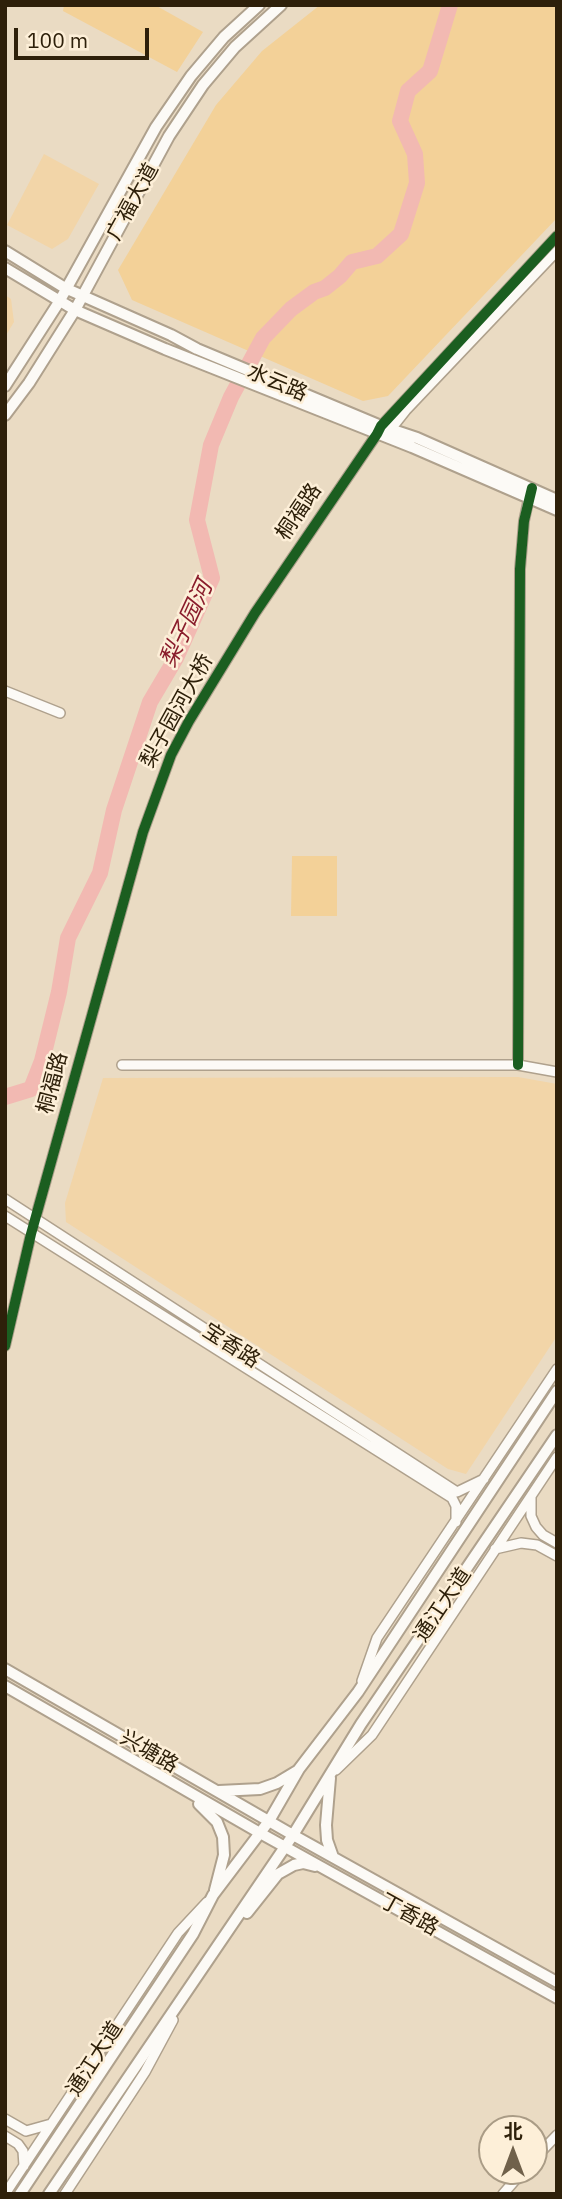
<!DOCTYPE html>
<html>
<head>
<meta charset="utf-8">
<style>
	body { margin:0 }
	#map { position:relative; width:562px; height:2199px; overflow:hidden; background:#eadbc3; font-family:"IBM Plex Sans","Noto Sans SC",sans-serif }
	canvas { display:block }
	.frame { position:absolute; inset:0; border:7px solid #2e200a; pointer-events:none }
	.north { position:absolute; left:478px; top:2115px; width:70px; height:70px; box-sizing:border-box; background:#fdefd8; border:2px solid #aa9c86; border-radius:50%; rotate:0deg; font-size:19px; font-weight:700; line-height:28px; text-align:center; color:#2e200a }
	.north::after { content:''; display:block; margin:auto; width:24px; height:32px; background:#70614b; clip-path:polygon(50% 0,100% 100%,50% 72%,0 100%) }
	.scale { position:absolute; left:14px; top:28px; width:135px; height:32px; box-sizing:border-box; border:4px solid #2e200a; border-top:0; padding-left:9px; font-size:21px; line-height:24px; white-space:nowrap; color:#2e200a; -webkit-text-stroke:5px #fdefd8; paint-order:stroke }
</style>
</head>
<body>
<div id="map">
<canvas width="562" height="2199"></canvas>
<div class="frame"></div>
<div class="north">北</div>
<div class="scale">100 m</div>
</div>
<script>
const context = document.querySelector('canvas').getContext('2d');
context.lineJoin = 'round';
function paint(path, color) { context.fillStyle = color; context.fill(path, 'evenodd'); }
const shape = rows => new Path2D(rows.map(r => 'M' + r).join(''));
function strokePath(path, color, width, dash) { context.strokeStyle = color; context.lineWidth = width; context.lineCap = dash ? 'butt' : 'round'; context.setLineDash(dash || []); context.stroke(path); }
function write(font, color, halo, rows, align = 'center') {
  context.font = font + ' "IBM Plex Sans","Noto Sans SC",sans-serif'; context.lineWidth = 5; context.setLineDash([]); context.textBaseline = 'middle'; context.strokeStyle = halo; context.fillStyle = color; for (const [text, x, y, turn = 0] of rows) {
    context.save(); context.translate(x, y); context.rotate((+turn || 0) * Math.PI / 180); context.textAlign = isNaN(turn) ? turn : align; if (halo) context.strokeText(text, 0, 0); context.fillText(text, 0, 0); context.restore();
  }
}
const built = shape([
	[44,154,99,184,68,239,52,249,7,225],
	[5,295,11,299,14,322,5,337],
	[518,1077,557,1084,557,1336,466,1474,448,1469,66,1222,65,1203,103,1078]
]);
const green = shape([
	[64,5,155,5,203,32,177,72,63,11],
	[320,5,557,5,557,218,388,396,363,401,132,300,118,270,216,105,262,51],
	[292,856,337,856,337,916,291,916]
]);
const river = shape([
	[5,1097,31,1089,42,1061,59,992,68,938,100,873,114,810,150,702,176,658,212,578,197,520,211,445,231,397,263,338,291,309,314,292,325,288,340,276,352,262,377,256,401,234,417,183,415,154,400,121,408,91,430,71,450,5]
]);
const minor = shape([
	[385,431,391,429,406,410,557,251],
	[5,691,60,713],
	[122,1065,518,1065,557,1072],
	[518,1065,520,569,524,521,530,493],
	[5,1199,457,1492,484,1479],
	[5,1216,452,1498,456,1506,456,1522],
	[5,1346,31,1234,143,832,171,755,189,721,255,613,377,434,381,426,557,236],
	[531,1497,531,1516,536,1527,543,1535,557,1543],
	[495,1549,521,1543,537,1545,557,1556],
	[362,1681,377,1638,557,1369],
	[336,1770,372,1735,557,1457],
	[5,2119,26,2131,51,2124],
	[5,2136,18,2144,23,2151,24,2166],
	[534,2159,557,2135],
	[5,2194,178,1933,207,1902],
	[65,2194,145,2072,173,2020],
	[503,2194,523,2171]
]);
const major = shape([
	[5,251,65,288,171,335,197,349,381,426,417,438,557,500],
	[5,268,75,310,165,349,412,447,557,510],
	[5,386,59,302,156,127,191,76,224,37,259,5],
	[5,415,29,383,75,310,169,136,203,85,235,47,281,5],
	[5,1669,293,1835,557,1982],
	[5,1686,260,1833,557,1998],
	[330,1778,326,1825,327,1840,333,1857],
	[219,1791,260,1789,277,1783,297,1771],
	[199,1804,217,1822,223,1837,224,1855,215,1890],
	[247,1913,278,1874,294,1865,303,1863,315,1866],
	[20,2194,193,1934,213,1895,269,1821,299,1769,358,1692,557,1391],
	[49,2194,293,1835,361,1724,557,1435]
]);
const cycleway = shape([
	[518,1065,520,569,524,521,532,488],
	[5,1346,31,1234,143,832,171,755,189,721,255,613,377,434,381,426,557,236]
]);
const streetNames = [
	["广福大道",133,202,-61],
	["水云路",277,383,23],
	["桐福路",299,512,-56],
	["梨子园河大桥",177,711,-61],
	["桐福路",53,1083,-75],
	["宝香路",231,1346,33],
	["通江大道",443,1605,-56],
	["兴塘路",149,1752,30],
	["丁香路",409,1915,29],
	["通江大道",95,2059,-57]
];
const waterNames = [
	["梨子园河",187,624,-65]
];
paint(built, '#f2d5a8');
paint(green, '#f3d198');
strokePath(river, '#f2b9b2', 16);
strokePath(minor, '#afa18d', 12);
strokePath(major, '#afa18d', 14);
strokePath(minor, '#fcfaf6', 9);
strokePath(major, '#fcfaf6', 10);
strokePath(cycleway, '#1b5e20', 10);
write('21px', '#2e200a', '#fdefd8', streetNames);
write('italic 23px', '#8a1d2c', '#fdefd8', waterNames);
</script>
</body>
</html>
